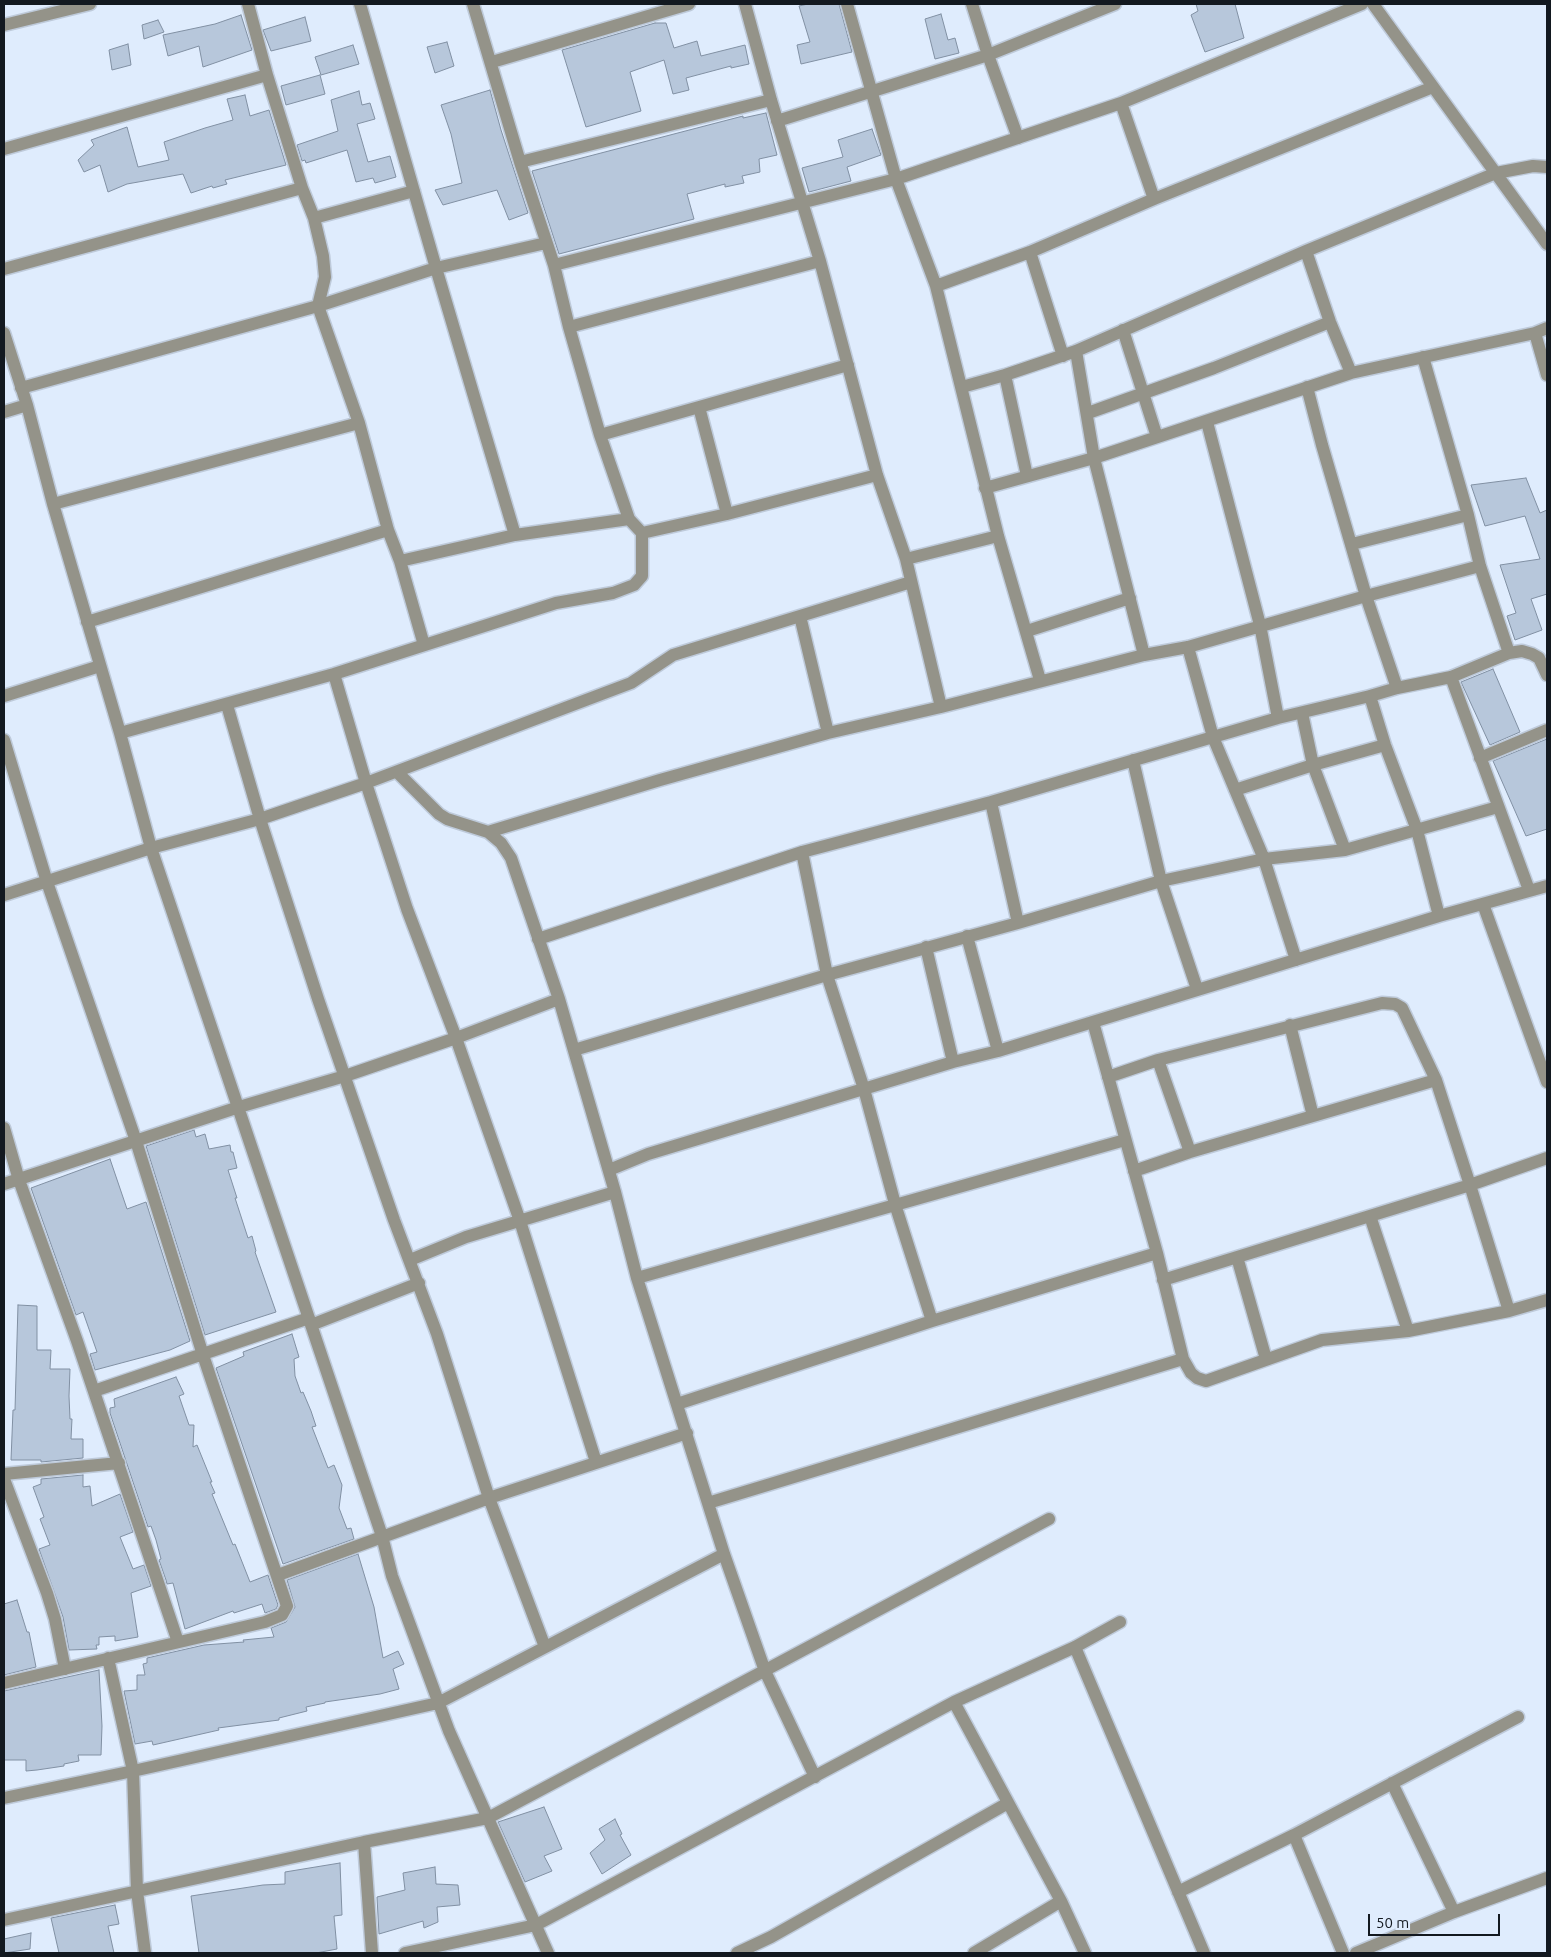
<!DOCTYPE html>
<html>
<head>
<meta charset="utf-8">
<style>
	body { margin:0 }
	#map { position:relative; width:1551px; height:1957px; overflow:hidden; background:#dfecfd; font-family:Ubuntu,sans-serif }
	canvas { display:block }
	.frame { position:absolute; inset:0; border:5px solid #131920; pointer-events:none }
	.scale { position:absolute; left:1368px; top:1914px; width:132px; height:22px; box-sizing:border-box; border:2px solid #131920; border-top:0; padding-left:6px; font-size:15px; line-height:18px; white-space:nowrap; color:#131920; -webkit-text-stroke:4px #dfecfd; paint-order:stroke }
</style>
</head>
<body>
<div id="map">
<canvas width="1551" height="1957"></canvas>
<div class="frame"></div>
<div class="scale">50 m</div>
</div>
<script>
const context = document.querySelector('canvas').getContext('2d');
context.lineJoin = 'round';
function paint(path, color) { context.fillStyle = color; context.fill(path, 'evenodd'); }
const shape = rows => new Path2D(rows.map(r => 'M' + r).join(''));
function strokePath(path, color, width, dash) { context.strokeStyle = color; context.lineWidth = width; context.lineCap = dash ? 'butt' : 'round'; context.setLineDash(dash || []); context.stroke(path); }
const building = shape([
	[808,4,839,4,852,52,801,64,797,45,810,42,799,6,808,4],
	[1196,4,1235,4,1244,38,1205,52,1191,15,1198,11,1196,4],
	[941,14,948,40,955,38,959,53,935,59,925,19,941,14],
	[241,15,252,50,203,67,199,46,168,56,163,35,215,24,241,15],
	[305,17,311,41,271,51,263,30,305,17],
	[158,20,164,32,144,39,142,25,158,20],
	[655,23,666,23,674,48,697,41,701,56,745,45,749,64,731,68,731,66,686,78,689,90,673,94,664,60,630,72,641,111,586,127,562,50,655,23],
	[447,42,454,66,435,73,427,47,447,42],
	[128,44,131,65,112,70,109,50,128,44],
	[353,45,359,64,321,75,315,57,353,45],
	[320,75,325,94,286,105,281,86,320,75],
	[490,90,501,130,528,213,509,220,497,190,443,205,435,190,462,183,451,134,441,105,490,90],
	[359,91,362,105,370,103,375,119,357,124,368,162,390,156,396,177,375,183,373,178,356,182,347,150,306,163,305,160,302,161,297,145,338,131,331,100,359,91],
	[245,95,250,116,269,110,286,165,225,180,227,184,213,188,212,186,191,193,183,174,127,184,108,192,100,165,84,172,78,160,94,145,91,140,127,127,138,167,169,160,164,142,205,128,233,120,227,99,245,95],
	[766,113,777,155,759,159,760,172,742,176,744,183,725,187,725,184,687,194,694,219,559,254,532,171,743,116,743,118,766,113],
	[872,129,881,155,847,167,851,181,809,192,802,168,843,157,838,140,872,129],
	[1526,478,1540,513,1547,510,1547,594,1531,599,1542,630,1515,640,1507,616,1516,613,1500,565,1540,559,1525,516,1485,526,1471,485,1526,478],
	[1493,669,1520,732,1490,745,1461,682,1493,669],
	[1547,739,1547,829,1526,836,1493,761,1547,739],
	[194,1130,196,1137,205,1134,209,1149,230,1145,231,1152,233,1152,237,1168,228,1170,237,1198,235,1198,248,1238,252,1236,256,1251,255,1252,276,1312,205,1335,146,1146,194,1130],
	[110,1159,127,1209,146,1202,190,1341,170,1350,95,1370,90,1354,97,1352,83,1312,76,1315,31,1188,110,1159],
	[18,1305,37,1306,37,1350,51,1350,50,1369,70,1369,69,1396,70,1419,72,1419,71,1439,83,1439,83,1458,41,1462,41,1460,11,1460,13,1410,15,1410,18,1305],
	[292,1334,299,1357,294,1359,295,1376,301,1393,303,1392,311,1411,316,1426,312,1427,328,1468,334,1465,342,1485,339,1508,347,1529,351,1528,354,1539,283,1564,216,1368,244,1356,243,1352,292,1334],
	[176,1377,184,1394,179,1396,189,1425,194,1425,193,1447,197,1445,212,1482,210,1482,215,1493,212,1494,233,1545,235,1544,250,1582,268,1575,278,1605,276,1609,265,1613,262,1604,234,1613,233,1611,185,1629,173,1583,167,1584,166,1580,159,1560,161,1559,156,1540,151,1526,148,1527,110,1413,110,1408,115,1407,114,1399,176,1377],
	[83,1475,83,1487,90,1486,92,1506,120,1494,133,1532,120,1537,133,1569,144,1565,151,1586,131,1593,138,1637,115,1641,115,1636,99,1637,99,1645,96,1645,97,1649,69,1650,63,1617,39,1549,50,1545,40,1519,44,1517,33,1487,41,1484,41,1479,83,1475],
	[358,1554,374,1607,383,1658,398,1651,404,1664,393,1669,399,1689,380,1694,325,1702,325,1703,306,1707,307,1711,279,1718,279,1720,218,1728,219,1730,153,1745,152,1741,135,1744,124,1691,137,1690,137,1675,145,1675,143,1664,147,1663,147,1658,204,1645,244,1642,243,1640,274,1637,271,1628,286,1622,295,1607,287,1580,358,1554],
	[17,1600,27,1632,29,1632,36,1667,4,1675,4,1604,17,1600],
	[99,1670,102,1726,101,1755,78,1755,79,1761,64,1764,64,1766,37,1770,26,1771,26,1760,4,1760,4,1691,99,1670],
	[544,1807,562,1849,544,1856,552,1871,525,1882,498,1822,544,1807],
	[615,1819,622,1834,620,1835,631,1855,602,1874,590,1853,605,1840,599,1829,615,1819],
	[340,1863,342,1915,334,1916,337,1949,316,1953,199,1953,191,1896,263,1885,285,1884,285,1872,340,1863],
	[435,1867,436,1884,458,1885,460,1905,437,1907,438,1922,424,1928,423,1921,379,1934,377,1897,405,1890,403,1873,435,1867],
	[115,1905,119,1924,108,1926,114,1953,59,1953,51,1918,115,1905],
	[31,1933,30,1949,4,1953,4,1939,31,1933]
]);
const street = shape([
	[248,4,267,75,302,188,314,218,323,256,325,277,318,306,359,423,388,530,400,561,424,645],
	[360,4,436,268,515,535],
	[745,4,771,100,820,261,877,475,906,559,941,707],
	[847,4,896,179,936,286,998,536,1040,680],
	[972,4,988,55,1018,138],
	[1373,4,1547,244],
	[4,25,90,4],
	[492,62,689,4],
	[1121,103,1154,199],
	[777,121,988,55,1115,4],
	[4,149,267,75],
	[520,162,771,100],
	[314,218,414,191],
	[1306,251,1330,322,1351,373],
	[1030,252,1063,356],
	[554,265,896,179,1121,103,1362,4],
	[4,269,302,188],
	[936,286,1030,252,1154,199,1433,87],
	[569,327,820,261],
	[1123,330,1157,437],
	[4,333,27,405,53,504,120,733,151,848,382,1536,392,1576,449,1731,548,1953],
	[1535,333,1547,375],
	[1076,351,1094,458,1144,655],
	[1423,357,1468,515,1480,566,1509,653],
	[1005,375,1027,476],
	[962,387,1005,375,1076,351,1306,251,1496,173,1533,166,1547,167],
	[1307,387,1322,445,1366,596,1397,688],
	[21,388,318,306,436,268,546,243],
	[699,407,727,514],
	[4,412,27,405],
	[1088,413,1214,368,1330,322],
	[1207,422,1260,625,1278,718],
	[600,435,848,365],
	[985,488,1094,458,1351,373,1535,333,1547,328],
	[53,504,359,423],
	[642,533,727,514,877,475],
	[1352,544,1468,515],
	[906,559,998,536],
	[400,561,515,535,629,519],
	[800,616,828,733],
	[87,622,388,530],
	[1027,631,1130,598],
	[1188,647,1213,737,1264,859,1296,960],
	[334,674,366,783,407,909,456,1038,520,1221,596,1462],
	[1451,677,1529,890],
	[4,696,100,666],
	[1370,696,1385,745,1417,830,1439,916],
	[227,705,260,819,318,999,394,1220,437,1334,489,1498,545,1647],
	[1302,713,1313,765,1345,850],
	[120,733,334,674,556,603,613,593,634,585,642,576,642,533,629,519,600,435,569,327,554,265,520,162,473,4],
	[4,740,47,882,136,1141,203,1355,287,1606,282,1615,265,1622,4,1683],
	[1480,758,1547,730],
	[1133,760,1161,881,1197,989],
	[397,772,439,814,447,819,488,832,501,843,511,858,559,999,615,1192,637,1278,724,1554,765,1671,815,1777],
	[1235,790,1313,765,1385,745],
	[991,802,1018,923],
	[488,832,660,780,828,733,941,707,1144,655,1188,647,1366,596,1480,566],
	[802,852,827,975,864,1089,895,1204,932,1321],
	[4,895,151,848,260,819,366,783,631,683,673,655,911,582],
	[1483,904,1547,1082],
	[967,936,998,1051],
	[538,939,802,852,991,802,1278,718,1370,696,1397,688,1451,677,1509,653,1522,651,1532,654,1539,658,1547,675],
	[926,947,953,1062],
	[1093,1022,1157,1253,1183,1359,1191,1373,1197,1378,1206,1381,1322,1340,1408,1331,1509,1311,1547,1300],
	[1290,1025,1313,1116],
	[574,1050,827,975,1018,923,1161,881,1264,859,1345,850,1498,807],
	[1158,1060,1190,1152],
	[1108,1077,1158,1060,1382,1003,1395,1004,1402,1008,1436,1080,1470,1185,1509,1311],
	[4,1128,19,1180,77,1341,178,1642],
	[609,1170,648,1154,953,1062,998,1051,1439,916,1547,886],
	[1134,1171,1190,1152,1436,1080],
	[4,1184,239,1107,345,1076,456,1038,559,999],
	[1370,1216,1408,1331],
	[1237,1257,1266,1359],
	[410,1260,466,1237,615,1192],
	[637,1278,1125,1140],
	[1163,1280,1470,1185,1547,1158],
	[311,1325,419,1283],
	[94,1391,309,1318],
	[677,1404,932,1321,1157,1253],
	[4,1474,119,1463],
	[4,1479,47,1593,55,1619,65,1669],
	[708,1503,1183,1359],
	[278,1575,489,1498,687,1433],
	[1075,1647,1204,1953],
	[108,1658,133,1771,137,1891,145,1953],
	[954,1702,1061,1901,1085,1953],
	[1392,1783,1454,1912],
	[4,1798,133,1771,438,1703,724,1554],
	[1294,1835,1343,1953],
	[364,1842,372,1953],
	[1178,1892,1294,1835,1518,1717],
	[4,1920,364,1842,488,1818,1049,1519],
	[405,1953,536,1925,954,1702,1075,1647,1120,1622],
	[737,1953,771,1937,1008,1803],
	[974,1953,1061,1901],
	[1356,1953,1454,1912,1547,1878]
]);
paint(building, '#b7c7db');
strokePath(building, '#8190a3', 1);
strokePath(street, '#becada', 15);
strokePath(street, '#949389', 12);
</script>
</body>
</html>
